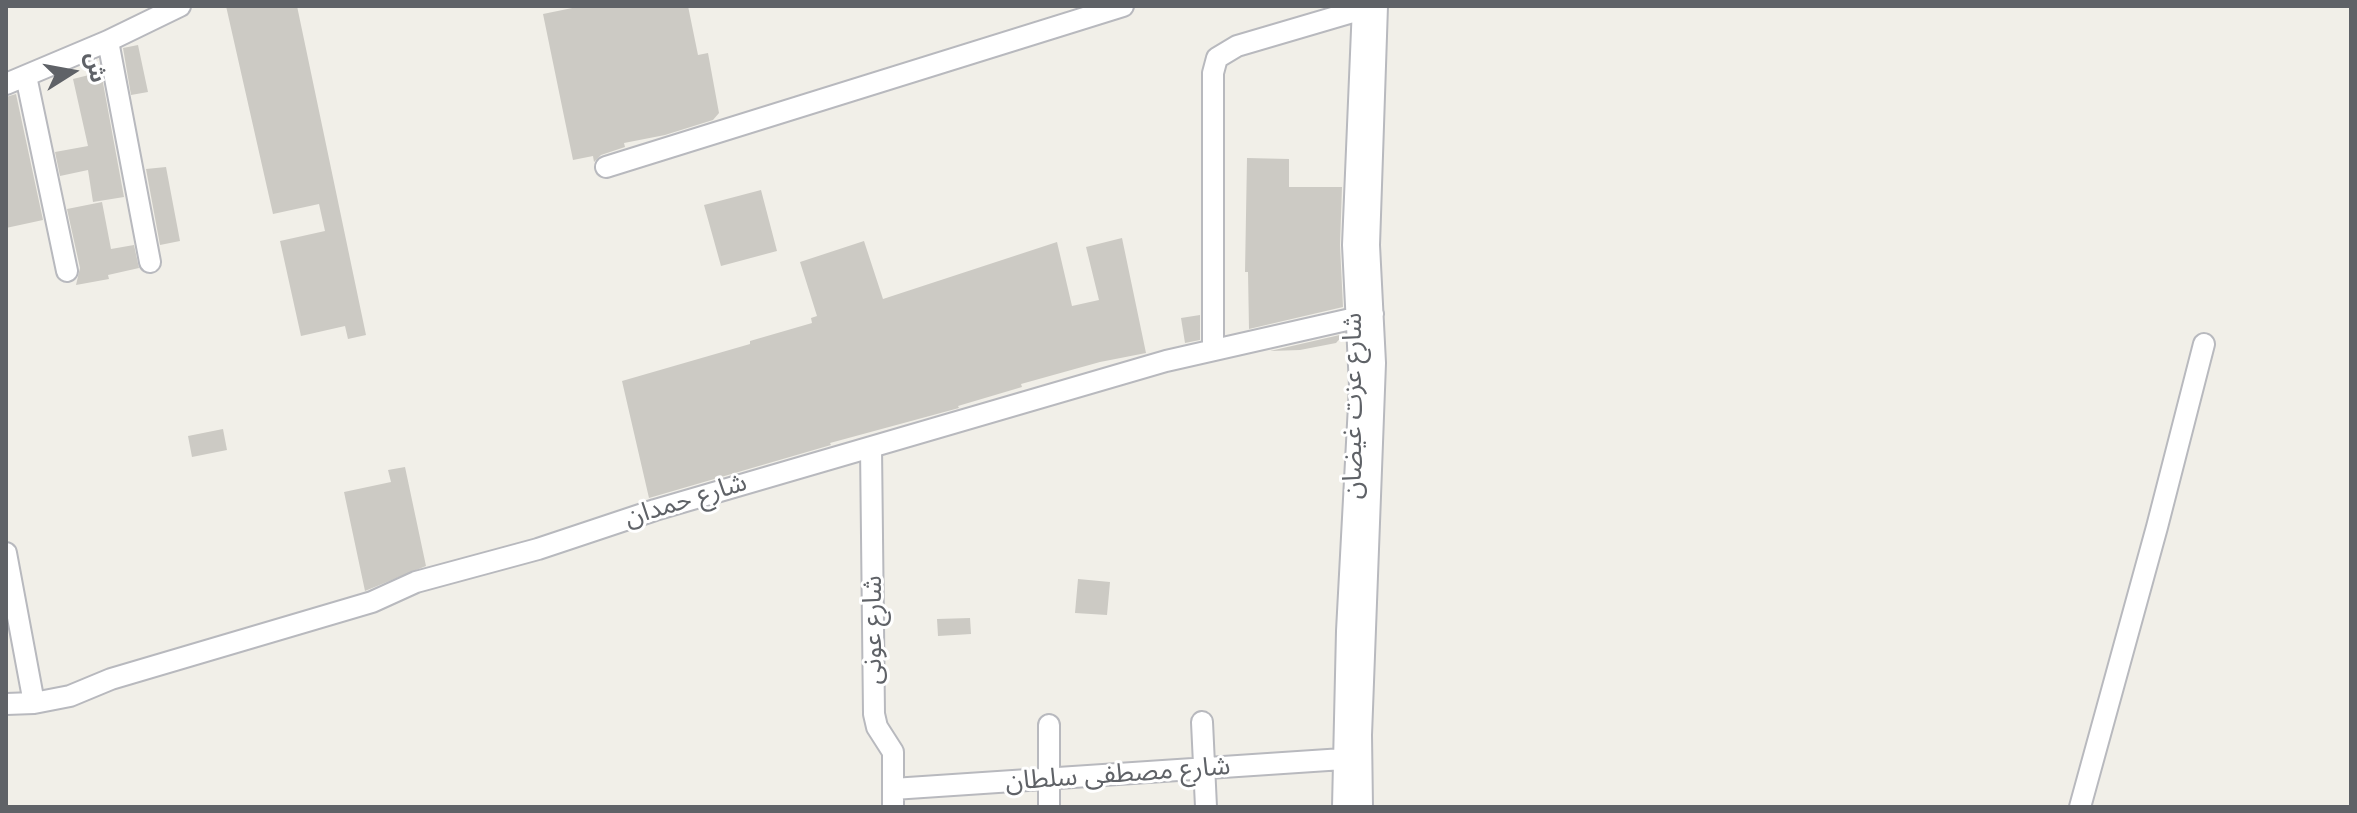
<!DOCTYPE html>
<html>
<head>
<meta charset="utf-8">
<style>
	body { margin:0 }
	#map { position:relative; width:2357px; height:813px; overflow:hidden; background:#f1efe8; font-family:"DM Sans","Noto Sans Arabic",sans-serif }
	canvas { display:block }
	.frame { position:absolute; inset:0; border:8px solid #5f6267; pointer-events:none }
	.north { position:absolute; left:32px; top:32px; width:80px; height:80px; -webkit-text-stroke:6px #fff; paint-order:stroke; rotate:79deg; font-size:22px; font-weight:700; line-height:32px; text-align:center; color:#5f6267 }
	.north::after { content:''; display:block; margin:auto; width:28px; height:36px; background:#5f6267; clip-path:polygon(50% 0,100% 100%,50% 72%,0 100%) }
</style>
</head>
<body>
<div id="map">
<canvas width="2357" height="813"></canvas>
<div class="frame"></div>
<div class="north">ش</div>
</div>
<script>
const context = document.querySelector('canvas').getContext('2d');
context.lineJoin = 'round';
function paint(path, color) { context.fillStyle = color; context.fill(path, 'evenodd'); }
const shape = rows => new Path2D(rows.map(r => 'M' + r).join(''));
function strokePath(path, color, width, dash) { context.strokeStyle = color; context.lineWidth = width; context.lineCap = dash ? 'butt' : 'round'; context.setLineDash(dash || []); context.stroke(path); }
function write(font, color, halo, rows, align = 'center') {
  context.font = font + ' "DM Sans","Noto Sans Arabic",sans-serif'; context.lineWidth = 6; context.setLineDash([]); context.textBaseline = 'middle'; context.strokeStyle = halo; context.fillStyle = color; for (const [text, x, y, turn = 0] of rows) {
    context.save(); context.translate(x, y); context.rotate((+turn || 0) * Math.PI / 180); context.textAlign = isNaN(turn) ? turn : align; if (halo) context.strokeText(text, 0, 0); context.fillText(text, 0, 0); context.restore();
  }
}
const building = shape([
	[226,6,297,6,366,335,348,339,345,326,301,336,280,241,325,231,319,204,273,214],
	[582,6,688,6,698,55,708,53,719,113,713,120,665,135,624,143,625,147,601,155,594,162,593,156,573,160,543,14],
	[138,45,148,92,131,95,123,48],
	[101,72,124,197,93,202,88,170,60,176,55,152,88,146,73,79],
	[16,94,43,220,6,228,6,97],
	[1247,158,1289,159,1289,187,1342,187,1340,245,1343,307,1249,329,1248,272,1245,272],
	[166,167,180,241,160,245,146,169],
	[761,190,777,251,721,266,704,205],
	[102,202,111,249,134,245,139,268,108,275,109,279,76,285,80,268,67,209],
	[1122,238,1146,353,1100,362,1021,384,1022,387,958,406,959,408,830,443,831,445,649,498,622,381,750,344,750,341,812,323,811,318,817,316,800,262,864,241,883,299,1057,242,1072,306,1099,300,1086,247],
	[1200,315,1200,340,1185,343,1181,318],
	[1344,334,1336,343,1300,350,1270,351],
	[223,429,227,450,192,457,188,436],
	[405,467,426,566,365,591,344,492,391,482,388,470],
	[1078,579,1110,582,1107,615,1075,613],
	[970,618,971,634,938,636,937,619]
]);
const minor = shape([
	[108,41,150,262],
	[26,76,67,271],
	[6,84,108,41,180,6],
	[606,167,1123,6],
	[1213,350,1213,73,1217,58,1237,46,1363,9],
	[871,447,874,714,877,727,893,752,893,807],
	[6,553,34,703],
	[6,704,34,703,70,696,111,679,372,602,416,582,538,549,655,510,1166,361,1373,314],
	[1202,722,1206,807],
	[893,789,1343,759],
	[1049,807,1049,725],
	[1343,807,1347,631,1360,386,1353,245,1363,6],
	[1362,807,1361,735,1375,363,1369,245,1377,6],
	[2080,807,2157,527,2204,344]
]);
const streetNames = [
	["شارع عزت غيضان",1354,406,-90],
	["شارع حمدان",686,501,-17],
	["شارع عونى",874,630,-90],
	["شارع مصطفى سلطان",1118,775,-4]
];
paint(building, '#cccac4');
strokePath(minor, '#b8b9be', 24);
strokePath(minor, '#fff', 20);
write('26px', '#5f6267', '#fff', streetNames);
</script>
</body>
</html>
